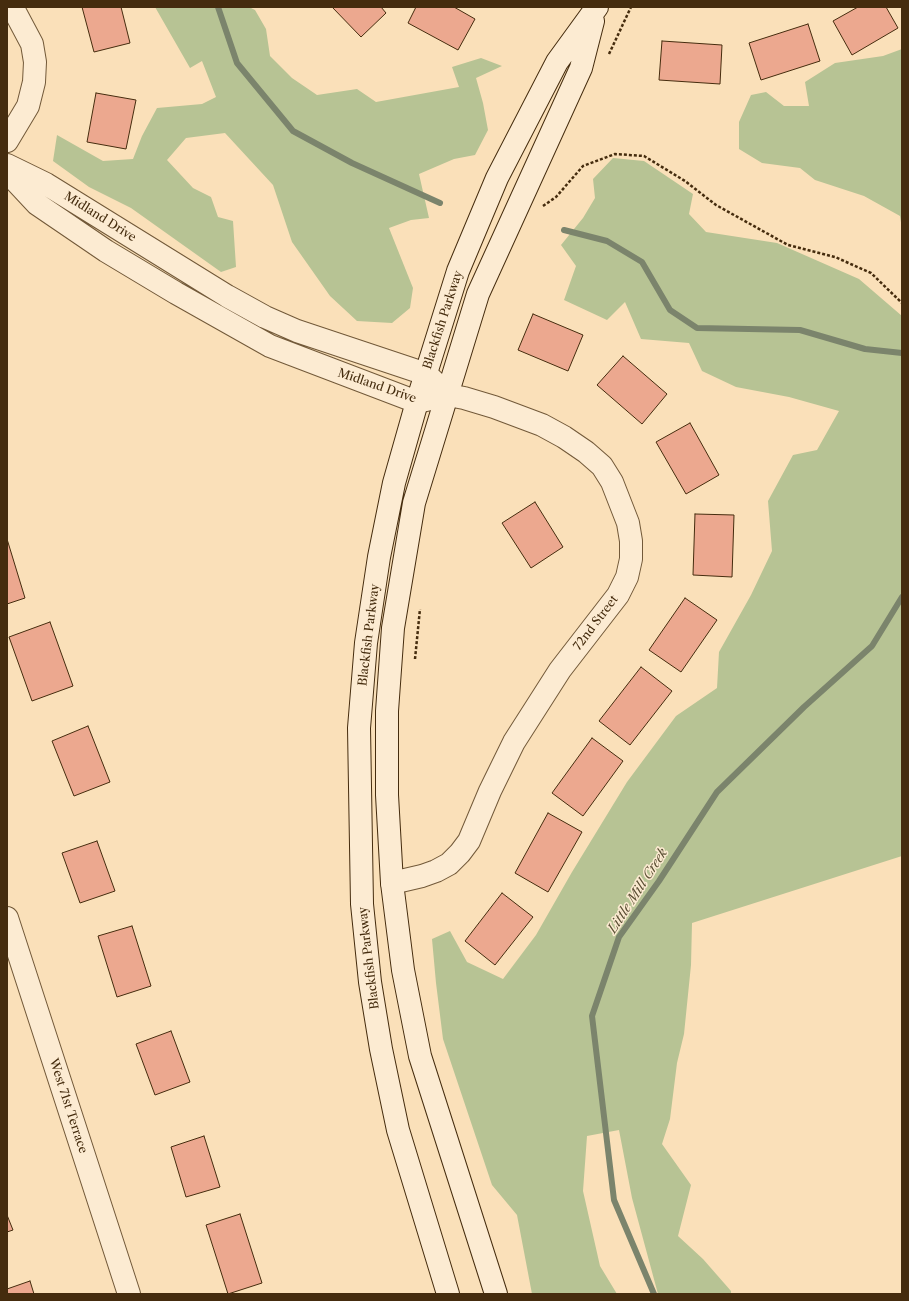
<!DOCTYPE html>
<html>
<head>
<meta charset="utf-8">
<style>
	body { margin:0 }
	#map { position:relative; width:909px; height:1301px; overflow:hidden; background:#fae0b9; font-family:"Libre Caslon Text",serif }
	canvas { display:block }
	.frame { position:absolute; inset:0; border:8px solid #452c0e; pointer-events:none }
</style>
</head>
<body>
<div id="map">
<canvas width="909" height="1301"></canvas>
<div class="frame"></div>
</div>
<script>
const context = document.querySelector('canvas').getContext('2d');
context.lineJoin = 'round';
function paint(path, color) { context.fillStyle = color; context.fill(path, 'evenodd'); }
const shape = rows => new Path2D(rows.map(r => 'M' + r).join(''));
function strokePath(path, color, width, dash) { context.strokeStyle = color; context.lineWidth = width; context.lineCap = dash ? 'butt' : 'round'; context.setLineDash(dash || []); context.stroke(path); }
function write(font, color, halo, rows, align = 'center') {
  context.font = font + ' "Libre Caslon Text",serif'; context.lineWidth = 3; context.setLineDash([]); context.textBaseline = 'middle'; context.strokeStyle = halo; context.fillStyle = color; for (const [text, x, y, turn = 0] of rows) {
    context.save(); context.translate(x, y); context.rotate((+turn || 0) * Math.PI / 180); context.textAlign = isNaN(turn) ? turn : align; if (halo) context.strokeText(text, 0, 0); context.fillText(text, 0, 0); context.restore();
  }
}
const green = shape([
	[155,7,249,7,255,10,266,29,270,56,292,78,317,95,357,89,376,102,459,87,452,67,481,58,502,66,476,78,483,103,488,130,475,155,454,159,419,174,429,218,411,220,389,228,413,288,410,308,392,323,357,321,330,296,292,242,273,185,225,133,186,138,167,160,193,188,211,197,218,217,233,221,236,267,221,272,131,208,89,187,53,161,57,135,103,161,133,159,142,136,157,108,202,104,216,97,202,61,190,68],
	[902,49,902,229,900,216,864,196,815,180,800,168,762,163,739,149,739,122,751,95,766,92,784,106,809,106,805,82,835,63,883,56],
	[613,158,644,161,693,194,689,214,706,232,777,243,859,279,902,316,902,856,692,923,691,965,684,1034,677,1063,670,1119,662,1144,691,1185,678,1236,703,1259,731,1291,731,1294,658,1294,632,1198,619,1130,587,1136,583,1191,600,1266,617,1294,532,1294,517,1215,492,1185,443,1039,436,983,432,939,450,931,467,962,503,979,536,935,572,872,627,782,676,716,717,688,719,652,751,595,772,551,768,501,793,455,817,450,839,411,789,397,736,387,702,371,689,343,641,339,625,302,607,320,564,300,576,266,561,245,583,218,595,198,593,179]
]);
const stream = shape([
	[218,7,237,63,293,131,352,163,440,203],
	[564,230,607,241,642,262,670,310,697,328,800,330,865,349,902,353],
	[654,1294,614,1200,592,1016,619,937,659,881,717,792,804,707,872,646,902,597]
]);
const building = shape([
	[82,7,121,7,130,43,94,52,82,7],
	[332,7,381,7,386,13,361,37,332,7],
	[416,7,454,7,475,19,458,50,408,23,416,7],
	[858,7,886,7,898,28,852,55,833,21,858,7],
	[808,24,820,61,761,80,749,43,808,24],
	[662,41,722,45,720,84,659,80,662,41],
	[96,93,136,100,126,149,87,142,96,93],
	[533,314,583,335,568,371,518,350,533,314],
	[623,356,667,394,642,424,597,385,623,356],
	[690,423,719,475,686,494,656,442,690,423],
	[535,502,563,547,531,568,502,523,535,502],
	[695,514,734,515,732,577,693,575,695,514],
	[7,539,25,598,7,604,7,539],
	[685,598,717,620,681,672,649,650,685,598],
	[50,622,73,686,32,701,9,637,50,622],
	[641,667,672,691,630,745,599,721,641,667],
	[88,726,110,782,74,796,52,741,88,726],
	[592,738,623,761,583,816,552,793,592,738],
	[548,813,582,832,548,892,515,873,548,813],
	[97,841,115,891,80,903,62,853,97,841],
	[502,893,533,917,495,965,465,941,502,893],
	[132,926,151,986,117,997,98,936,132,926],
	[171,1031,190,1082,155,1095,136,1044,171,1031],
	[204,1136,220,1187,186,1197,171,1147,204,1136],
	[240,1214,262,1283,228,1294,206,1225,240,1214],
	[7,1215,13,1230,7,1232,7,1215],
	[30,1281,34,1294,7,1294,7,1289,30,1281]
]);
const path = shape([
	[609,54,631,7],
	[543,206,556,197,583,166,615,154,644,156,685,181,716,205,788,245,835,257,871,273,902,303],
	[415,659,420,609]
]);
const minor = shape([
	[7,141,28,106,34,82,35,62,32,44,15,12,11,7],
	[392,883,422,876,436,871,449,864,460,853,469,841,490,791,514,742,560,670,618,595,627,577,631,559,631,541,628,523,612,482,602,466,586,452,564,437,542,425,494,407,464,398,448,395],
	[7,918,129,1294]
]);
const tertiary = shape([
	[7,165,46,184,227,296,265,317,297,331,426,374,440,387],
	[7,172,37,204,106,251,176,293,270,346,417,402,448,395]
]);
const secondary = shape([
	[448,1294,398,1130,381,1049,370,982,362,904,359,728,366,643,379,557,394,483,417,402,458,271,497,178,557,62,597,7],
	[496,1294,420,1056,403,970,392,883,387,795,387,711,393,628,414,503,478,294,581,68,593,21]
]);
const streetNames = [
	["Midland Drive",100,217,32],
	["Blackfish Parkway",443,320,-72],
	["Midland Drive",377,386,19],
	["72nd Street",596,623,-53],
	["Blackfish Parkway",369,635,-83],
	["Blackfish Parkway",369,958,-97],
	["West 71st Terrace",68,1106,72]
];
const waterNames = [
	["Little Mill Creek",638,891,-57]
];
paint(green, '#b7c394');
strokePath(stream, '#7b846c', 6);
paint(building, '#eca88f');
strokePath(building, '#452c0e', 1);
strokePath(minor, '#725939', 24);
strokePath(tertiary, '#725939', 24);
strokePath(secondary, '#452c0e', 24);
strokePath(path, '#452c0e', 2.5, [3, 2]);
strokePath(minor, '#fcebd2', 22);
strokePath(tertiary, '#fcebd2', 22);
strokePath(secondary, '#fcebd2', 22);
write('12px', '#452c0e', '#fcebd2', streetNames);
write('italic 13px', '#5c5035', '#fcebd2', waterNames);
</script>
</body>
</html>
